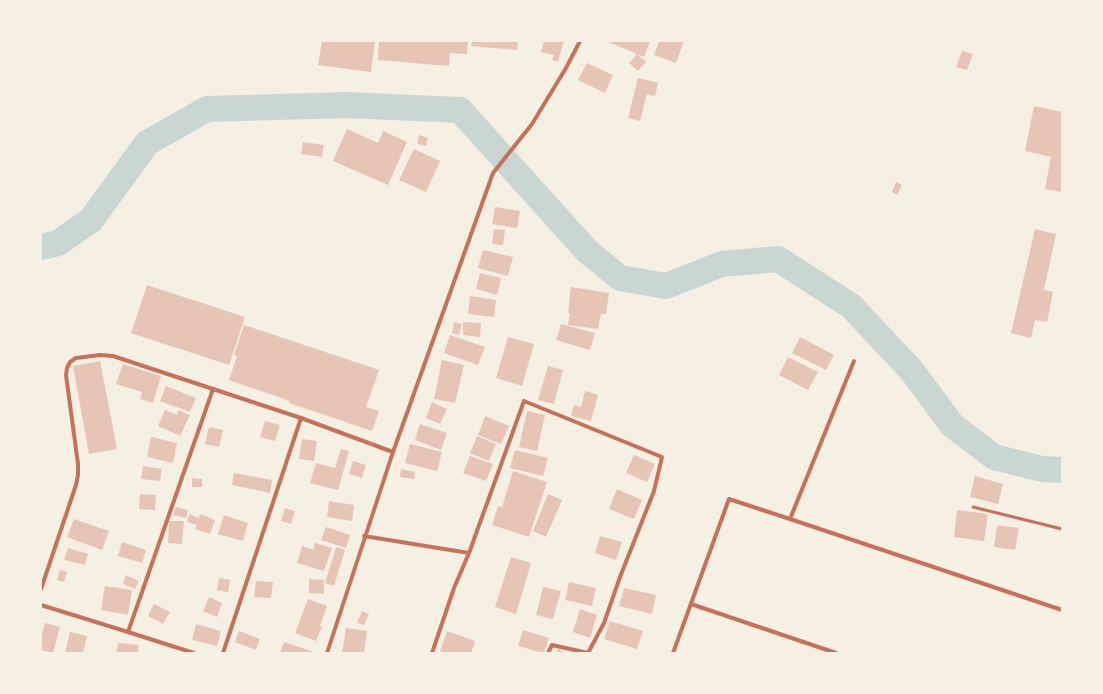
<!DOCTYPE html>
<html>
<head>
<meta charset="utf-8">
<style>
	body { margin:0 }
	#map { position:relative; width:1103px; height:694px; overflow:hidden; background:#f6efe4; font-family:Inter,sans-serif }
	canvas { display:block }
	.frame { position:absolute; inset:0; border:42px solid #f6efe4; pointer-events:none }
</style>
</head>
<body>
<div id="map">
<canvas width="1103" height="694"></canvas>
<div class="frame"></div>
</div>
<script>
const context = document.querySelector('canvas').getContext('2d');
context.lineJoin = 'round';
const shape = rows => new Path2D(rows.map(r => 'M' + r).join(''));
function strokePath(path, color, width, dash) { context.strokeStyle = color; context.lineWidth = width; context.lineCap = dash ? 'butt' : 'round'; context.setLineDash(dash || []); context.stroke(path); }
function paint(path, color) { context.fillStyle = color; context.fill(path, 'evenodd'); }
const river = shape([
	[41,247,58,243,91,220,147,143,207,109,347,105,460,110,587,251,620,278,666,286,722,264,778,259,851,306,912,371,952,425,994,457,1042,469,1062,470]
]);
const building = shape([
	[322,41,375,41,371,72,318,65],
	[379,41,468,41,467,54,450,53,449,66,378,60],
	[472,41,518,41,517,50,471,46],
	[544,41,564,41,558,62,552,60,554,55,541,52],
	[606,41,650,41,644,57],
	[659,41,684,41,676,63,654,55],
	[962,51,973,54,967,70,956,67],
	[637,54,646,62,638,71,629,63],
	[587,63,613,75,605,93,578,80],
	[638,78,658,83,655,96,647,94,640,121,628,118],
	[1034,106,1062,112,1062,192,1045,189,1051,157,1025,151],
	[347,129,378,143,383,131,407,142,388,185,333,161],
	[419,135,428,138,426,146,417,144],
	[303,142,324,145,322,157,301,154],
	[414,149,440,161,426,192,399,180],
	[896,182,902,185,897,195,892,192],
	[495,207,520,211,517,228,492,224],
	[494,229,505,230,503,245,492,244],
	[1035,229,1056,234,1044,290,1053,292,1047,322,1035,320,1031,338,1011,333],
	[483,250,513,257,508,276,478,268],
	[480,273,501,278,497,295,476,289],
	[147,285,245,317,229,365,131,333],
	[571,287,609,293,606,314,601,314,598,329,568,325,570,313,568,313],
	[470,296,496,300,494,317,468,314],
	[454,322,462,324,459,335,452,333],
	[463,322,481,323,480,337,463,335],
	[561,324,595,333,590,350,556,340],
	[244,325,379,370,366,407,379,411,372,431,289,403,290,401,229,380,237,356,234,355],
	[450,335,485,347,478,365,444,353],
	[508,337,534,344,522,386,496,378],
	[800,337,834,355,826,370,792,353],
	[788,357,818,372,808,390,779,375],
	[442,360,464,365,455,403,434,399],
	[100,361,117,449,89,454,73,366],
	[123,364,161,376,153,403,140,399,142,392,116,384],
	[548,366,563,370,554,404,538,400],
	[166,386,196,398,190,412,160,401],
	[585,391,598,395,591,421,571,416,574,405,581,407],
	[432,402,447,409,440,424,426,418],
	[165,410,177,415,178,410,190,415,180,436,158,426],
	[527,411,545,415,537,451,519,447],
	[485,416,509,426,501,444,478,435],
	[265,421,280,425,275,441,260,437],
	[420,424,447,433,441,450,415,440],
	[209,427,223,430,219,447,205,444],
	[477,436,496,444,489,461,470,453],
	[151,437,177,443,173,463,147,457],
	[302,439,317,441,314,461,299,459],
	[410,444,442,452,437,471,405,463],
	[341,449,349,451,338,490,310,483,316,463,335,468],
	[515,450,548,458,543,476,510,468],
	[634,455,655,464,647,482,626,473],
	[470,456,493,464,486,481,463,473],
	[353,461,366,465,362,478,349,474],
	[143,466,162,469,160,481,141,479],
	[401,469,415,472,414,479,400,477],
	[513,471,547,482,529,537,492,525,498,506,502,507],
	[234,473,272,480,270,493,232,485],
	[975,476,1003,484,998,504,970,497],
	[192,478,202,479,202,487,192,487],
	[617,489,642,500,634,519,609,509],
	[140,494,156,495,155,510,139,509],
	[548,494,562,500,546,537,533,531],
	[329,501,354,505,352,521,327,517],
	[176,507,188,510,186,518,173,515],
	[285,508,295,511,291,524,281,521],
	[957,510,988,514,984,541,954,537],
	[189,514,199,518,200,514,215,520,210,534,195,529,197,525,187,522],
	[224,515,248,523,243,541,218,534],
	[74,519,109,531,102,550,67,537],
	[169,521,184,521,182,544,168,543],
	[997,525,1019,528,1015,550,994,547],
	[326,527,350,535,346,548,321,540],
	[600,536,622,542,616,560,595,553],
	[122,542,146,550,142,563,118,556],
	[315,543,332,548,324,571,297,563,302,546,313,550],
	[336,547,345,550,334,586,325,583],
	[68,548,88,554,85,565,64,560],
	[511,557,531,563,516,614,495,607],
	[60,570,67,572,64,582,57,580],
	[126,575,139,581,135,589,123,584],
	[219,578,230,580,228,592,217,590],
	[309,579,324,580,324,594,309,593],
	[256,581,273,582,271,598,254,597],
	[569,582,596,588,592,606,565,600],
	[105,586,132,590,128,615,101,610],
	[543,587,561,591,553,619,536,615],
	[624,588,656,595,652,614,619,606],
	[209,597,222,603,217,617,203,611],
	[308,599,327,606,320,626,322,627,316,641,295,633],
	[154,604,170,612,163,624,148,616],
	[580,609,597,615,590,638,573,632],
	[362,611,369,614,364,625,357,623],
	[610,621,643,631,637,649,604,639],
	[45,623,60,627,53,653,41,650,41,637],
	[196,624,221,631,217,646,192,640],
	[346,628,367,631,364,653,342,653],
	[523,630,549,638,544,653,518,646],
	[239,631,260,639,256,650,235,642],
	[447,631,475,641,471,653,447,653,440,651],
	[70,632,87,636,83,653,65,653],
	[284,642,312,651,311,653,280,653],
	[118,643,139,645,138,653,116,653],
	[558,649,568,653,556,653]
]);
const service = shape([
	[973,507,1062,529]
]);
const minor = shape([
	[790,519,1062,610],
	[364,536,469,553,524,401,662,457,654,491,620,577,604,623,588,653,552,645,548,653],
	[41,589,76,485,78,475,78,464,66,375,67,368,70,362,76,358,100,355,113,356,213,389],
	[691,604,836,653],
	[41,605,128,632],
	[194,653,128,632,213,389,301,418,393,452],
	[223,653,301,418],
	[327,653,393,452,493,173,532,124,566,68,580,41],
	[432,653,454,588,469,553],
	[673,653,729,499,790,519,854,361]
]);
strokePath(river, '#c9d6d2', 26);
paint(building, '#e6c5b7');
strokePath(service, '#c5725c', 3);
strokePath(minor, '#c5725c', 4);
</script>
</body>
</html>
